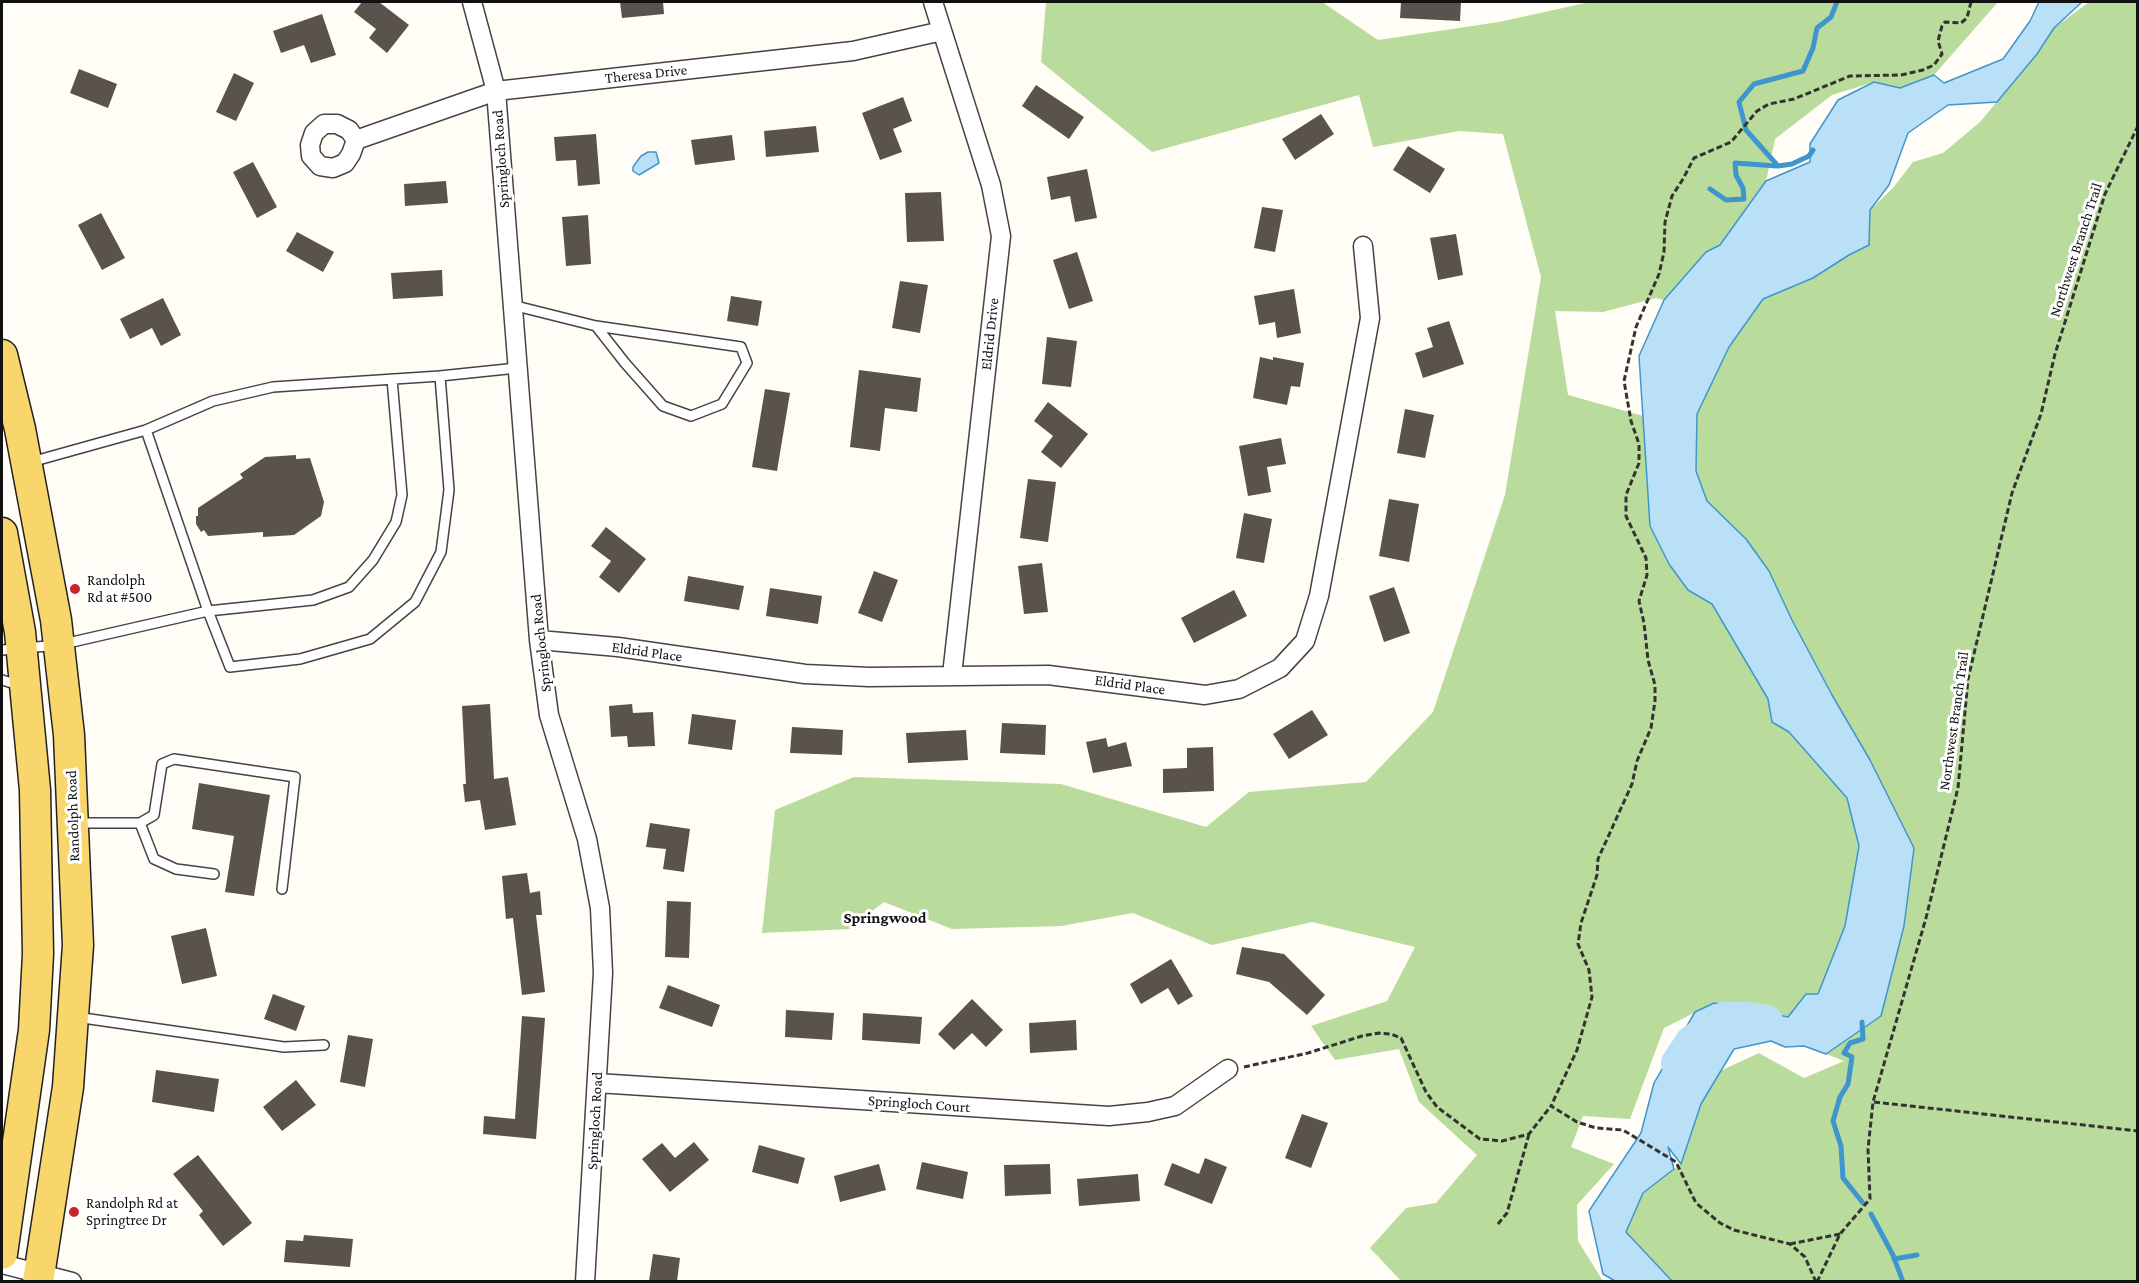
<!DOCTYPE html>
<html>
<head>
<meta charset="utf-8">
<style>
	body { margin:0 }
	#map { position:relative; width:2139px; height:1283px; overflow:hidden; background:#fffdf5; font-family:"Crimson Pro",serif }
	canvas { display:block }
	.frame { position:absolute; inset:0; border:3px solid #111; pointer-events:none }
</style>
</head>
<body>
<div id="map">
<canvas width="2139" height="1283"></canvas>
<div class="frame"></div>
</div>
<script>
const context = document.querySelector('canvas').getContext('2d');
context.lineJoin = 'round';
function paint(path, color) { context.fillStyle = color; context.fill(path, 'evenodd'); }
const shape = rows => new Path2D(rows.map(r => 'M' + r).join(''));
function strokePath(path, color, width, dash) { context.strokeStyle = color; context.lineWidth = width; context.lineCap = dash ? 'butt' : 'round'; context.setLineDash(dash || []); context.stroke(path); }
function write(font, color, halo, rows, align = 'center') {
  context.font = font + ' "Crimson Pro",serif'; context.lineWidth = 6; context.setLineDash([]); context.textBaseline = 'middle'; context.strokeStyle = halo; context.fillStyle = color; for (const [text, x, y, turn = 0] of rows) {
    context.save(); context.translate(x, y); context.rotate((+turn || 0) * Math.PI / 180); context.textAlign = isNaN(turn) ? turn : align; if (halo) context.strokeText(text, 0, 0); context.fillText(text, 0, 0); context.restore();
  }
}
const forest = shape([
	[1046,2,1322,2,1378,40,1499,22,1590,2,1998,2,1934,75,1900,88,1874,82,1832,95,1775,139,1766,181,1720,245,1706,252,1664,300,1656,298,1603,312,1555,311,1568,395,1643,416,1650,526,1669,564,1688,590,1712,604,1768,699,1772,722,1789,732,1847,798,1859,846,1845,926,1818,995,1806,994,1788,1017,1714,1003,1664,1028,1630,1119,1583,1116,1571,1147,1614,1164,1577,1205,1578,1241,1603,1281,1401,1281,1370,1248,1406,1208,1436,1203,1477,1155,1419,1102,1399,1049,1335,1060,1311,1026,1387,1001,1415,947,1312,922,1212,945,1133,913,1061,926,952,929,884,902,849,929,762,933,775,810,854,777,1061,784,1206,827,1249,792,1366,782,1433,712,1505,495,1541,277,1503,134,1459,131,1373,147,1359,95,1152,152,1041,62],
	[2089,2,2137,2,2137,1281,1672,1281,1626,1232,1643,1193,1681,1164,1701,1104,1720,1071,1759,1053,1804,1078,1844,1061,1826,1054,1881,1016,1914,848,1870,760,1832,695,1792,620,1769,571,1707,501,1696,471,1697,414,1729,347,1763,299,1813,278,1849,255,1868,245,1870,210,1893,188,1913,162,1943,153,1980,122,2037,54,2054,28]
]);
const water = shape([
	[2039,2,2082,2,2054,28,2037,54,1997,102,1948,105,1908,133,1889,185,1870,210,1869,245,1849,255,1813,278,1763,299,1729,347,1697,414,1696,471,1707,501,1746,539,1769,571,1792,620,1832,695,1870,760,1914,848,1904,926,1881,1016,1826,1054,1804,1046,1785,1047,1771,1041,1734,1049,1701,1104,1681,1164,1668,1147,1674,1169,1643,1193,1626,1232,1672,1281,1615,1281,1603,1274,1589,1211,1641,1133,1654,1083,1695,1012,1714,1003,1788,1017,1806,994,1818,994,1845,926,1859,846,1847,798,1789,732,1772,722,1768,699,1712,604,1688,590,1669,564,1650,526,1639,356,1664,300,1706,252,1720,245,1766,181,1810,162,1810,144,1838,100,1874,82,1900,88,1934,75,1944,83,2003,59,2030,21,2039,2],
	[1716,1015,1727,1021,1697,1043,1716,1015],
	[648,152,656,152,659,163,639,175,633,171,633,167,641,156,648,152]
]);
const stream = shape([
	[1813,150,1809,156,1792,164,1778,166,1746,130,1739,102,1754,84,1803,71,1813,48,1817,28,1831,17,1837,2],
	[1710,189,1726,200,1744,199,1743,188,1736,175,1735,163,1777,166],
	[1862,1022,1863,1039,1850,1043,1844,1053,1852,1057,1848,1084,1840,1097,1833,1121,1841,1146,1843,1178,1863,1203],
	[1871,1214,1893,1255,1903,1282],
	[1894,1259,1917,1255]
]);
const river = shape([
	[1677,1063,1691,1042,1724,1018,1749,1018,1767,1021]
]);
const building = shape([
	[362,2,379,2,409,25,387,53,369,38,376,29,354,12],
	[620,2,663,2,664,14,622,18],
	[1401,2,1461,2,1460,21,1400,18],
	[322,14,336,55,311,63,304,45,281,53,273,31],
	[79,69,117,84,108,108,70,93],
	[234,73,254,83,236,121,216,112],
	[1036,85,1084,117,1069,139,1022,106],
	[903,97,912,121,893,129,902,152,880,160,862,113],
	[1321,114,1334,134,1295,160,1282,139],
	[816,126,819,152,766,157,764,131],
	[596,134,600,184,578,186,576,160,556,161,554,137],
	[732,135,735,160,695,165,691,140],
	[1408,146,1445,169,1430,193,1393,170],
	[253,162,277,207,257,218,233,172],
	[1087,169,1097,218,1075,222,1070,196,1051,200,1047,177],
	[446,181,448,203,405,206,404,184],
	[941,192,944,241,907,242,905,193],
	[1262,207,1283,210,1275,252,1254,248],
	[101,213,125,258,102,270,78,225],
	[588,215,591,264,566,266,562,217],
	[297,232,334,252,323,272,286,251],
	[1456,234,1463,275,1438,280,1430,238],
	[1077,252,1093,301,1069,309,1053,260],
	[442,270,443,296,393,299,391,273],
	[900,281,928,285,920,333,892,328],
	[1294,289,1301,333,1277,338,1275,322,1259,325,1254,296],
	[731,296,762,301,758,326,727,321],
	[163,298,181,335,161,346,152,328,130,339,120,319],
	[1449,321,1464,364,1423,378,1415,353,1433,347,1427,328],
	[1047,337,1077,341,1071,387,1042,384],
	[1260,357,1273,360,1273,357,1304,363,1300,387,1291,386,1287,405,1253,398],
	[859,370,921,378,917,412,885,408,880,451,850,447],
	[765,389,790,393,777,471,752,467],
	[1048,402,1088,434,1061,468,1041,452,1053,436,1034,421],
	[1405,409,1434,415,1425,458,1397,453],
	[1281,438,1286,464,1267,467,1271,492,1248,496,1239,446],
	[296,455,296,459,310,458,324,502,321,516,294,535,263,537,263,532,208,536,204,530,201,532,196,524,196,516,198,516,198,508,243,478,240,474,265,457],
	[1028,479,1056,482,1048,542,1020,538],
	[1389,499,1419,504,1409,562,1379,556],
	[1244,513,1272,519,1264,563,1236,558],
	[606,527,646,559,619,593,599,577,611,561,591,546],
	[1042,563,1048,612,1024,614,1018,566],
	[874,571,898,580,882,622,858,613],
	[688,576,744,586,739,610,684,601],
	[1394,587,1410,633,1384,642,1369,596],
	[770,588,822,596,818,624,766,616],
	[1234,590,1247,616,1194,643,1181,618],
	[490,704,494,779,508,777,516,825,485,830,480,800,465,802,463,784,466,784,462,706],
	[632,704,633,713,653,712,655,746,628,747,627,736,611,737,609,706],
	[1312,710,1328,735,1289,759,1273,734],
	[692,714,736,720,732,750,688,744],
	[1002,723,1046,725,1045,755,1000,753],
	[792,727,843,730,842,755,790,753],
	[966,730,968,760,908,763,906,733],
	[1106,738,1108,747,1126,742,1132,766,1093,773,1086,742],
	[1213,747,1214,791,1163,793,1163,769,1187,768,1187,748],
	[199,783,270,795,254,896,225,892,234,836,192,829],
	[650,823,690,829,684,872,663,869,666,849,646,847],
	[527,873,530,893,540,891,542,915,536,915,545,992,522,995,513,918,506,919,502,876],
	[667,901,691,902,689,958,665,957],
	[206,928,217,976,182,984,171,936],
	[1242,947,1284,954,1325,995,1307,1015,1269,982,1236,974],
	[1171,959,1193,996,1178,1005,1168,988,1141,1004,1130,984],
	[668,985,720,1005,712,1027,659,1008],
	[273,994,305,1006,296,1031,264,1019],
	[972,999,1003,1030,986,1047,972,1033,954,1050,938,1034],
	[786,1010,834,1013,832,1040,785,1037],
	[863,1013,922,1017,920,1044,862,1040],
	[522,1016,545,1018,536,1139,483,1134,484,1116,515,1119],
	[1076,1020,1077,1050,1030,1053,1029,1023],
	[348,1035,373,1039,365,1087,340,1082],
	[156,1070,219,1079,214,1112,152,1102],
	[296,1080,316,1105,282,1131,263,1107],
	[1302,1114,1328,1123,1311,1168,1285,1158],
	[694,1142,709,1160,670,1192,642,1159,662,1143,675,1158],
	[759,1145,805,1158,798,1184,752,1172],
	[198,1155,252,1223,223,1246,199,1215,203,1211,173,1174],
	[1205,1158,1227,1167,1212,1204,1164,1185,1172,1163,1199,1174],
	[922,1162,968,1172,963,1199,916,1189],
	[879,1164,886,1190,840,1202,834,1176],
	[1050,1164,1051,1194,1005,1196,1004,1165],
	[1138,1174,1140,1201,1079,1206,1077,1179],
	[304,1235,353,1239,350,1267,284,1262,286,1240,303,1241],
	[653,1254,680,1258,677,1281,649,1281]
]);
const path = shape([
	[1244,1067,1308,1053,1362,1036,1379,1033,1391,1034,1401,1038,1426,1092,1437,1107,1480,1139,1502,1141,1529,1134,1551,1106],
	[1874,1102,2138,1131],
	[1498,1224,1507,1213,1529,1134],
	[1790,1244,1840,1234],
	[1816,1282,1805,1257,1790,1244,1734,1230,1720,1223,1696,1203,1676,1162,1623,1130,1596,1128,1577,1122,1551,1106,1577,1050,1592,997,1589,970,1578,944,1581,923,1597,875,1598,859,1632,784,1637,761,1651,728,1655,701,1655,685,1648,660,1644,623,1639,601,1647,575,1646,558,1626,516,1626,495,1639,463,1639,444,1631,421,1624,381,1636,327,1659,274,1664,252,1665,222,1672,196,1683,179,1694,158,1731,142,1757,111,1769,104,1794,99,1850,76,1901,75,1923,70,1934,65,1942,54,1938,41,1942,26,1945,22,1961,23,1967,18,1971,2],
	[1817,1282,1840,1234,1870,1199,1868,1149,1873,1102,1926,918,1958,788,1968,679,2012,493,2041,414,2055,354,2105,194,2138,126]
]);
const lane = shape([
	[512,305,596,326,625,363,663,406,691,416,722,404,747,363,741,347,596,326],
	[392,379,402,495,396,522,373,560,349,587,313,600,208,611,230,667,300,659,370,639,415,602,441,552,449,490,440,376,517,368],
	[146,430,213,401,273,387,440,376],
	[2,650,59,645,208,611,146,430,31,462],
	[2,680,19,685],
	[75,823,140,823,154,815,162,764,174,759,295,777,282,889],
	[140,823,154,859,176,869,214,874],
	[76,1017,284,1047,324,1045]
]);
const street = shape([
	[472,2,496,91,539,640,549,715,587,839,600,908,603,973,585,1282],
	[933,2,991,185,1001,236,952,675],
	[356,140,351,154,345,163,333,168,320,166,311,156,310,145,314,133,324,124,337,124,349,130,356,140,496,91,853,51,942,31],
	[539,640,618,647,805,674,869,677,1048,675,1205,695,1239,689,1280,668,1305,641,1319,596,1370,318,1363,246],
	[597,1083,1109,1116,1148,1112,1175,1106,1228,1069],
	[2,1264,72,1282]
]);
const primary = shape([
	[2,355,20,429,56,620,69,735,78,945,68,1087,38,1282],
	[2,533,20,632,35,790,38,954,34,1030,2,1254]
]);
const markers = [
	[75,589,6,"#c4262e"],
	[74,1212,6,"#c4262e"]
];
const streetNames = [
	["Theresa Drive",646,74,-6],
	["Springloch Road",501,159,-94],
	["Northwest Branch Trail",2076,250,-72],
	["Eldrid Drive",990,334,-84],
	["Springloch Road",541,643,-96],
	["Eldrid Place",647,652,8],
	["Eldrid Place",1130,685,8],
	["Northwest Branch Trail",1954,721,-82],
	["Randolph Road",73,816,-92],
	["Springloch Court",919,1104,4],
	["Springloch Road",595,1121,-87]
];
const poiNames = [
	["Randolph",87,580],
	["Rd at #500",87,597],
	["Randolph Rd at",86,1203],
	["Springtree Dr",86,1220]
];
const neighbourhoodNames = [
	["Springwood",885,918]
];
paint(forest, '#b9dc9c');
paint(water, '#b9e0f7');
strokePath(water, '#3f96cf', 1.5);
strokePath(stream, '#3f96cf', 5);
strokePath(river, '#b9e0f7', 32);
paint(building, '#5a524d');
strokePath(lane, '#444', 12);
strokePath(street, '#444', 21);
strokePath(primary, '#222', 33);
strokePath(path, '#333', 3, [6, 3]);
strokePath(lane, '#fff', 9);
strokePath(street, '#fff', 18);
strokePath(primary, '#f9d66b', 30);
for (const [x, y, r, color] of markers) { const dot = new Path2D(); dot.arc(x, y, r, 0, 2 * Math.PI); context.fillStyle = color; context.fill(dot); strokePath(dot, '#fff', 2); }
write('15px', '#111', '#fff', streetNames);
write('15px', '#111', '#fff', poiNames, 'left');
write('bold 16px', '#111', '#fff', neighbourhoodNames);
</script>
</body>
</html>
